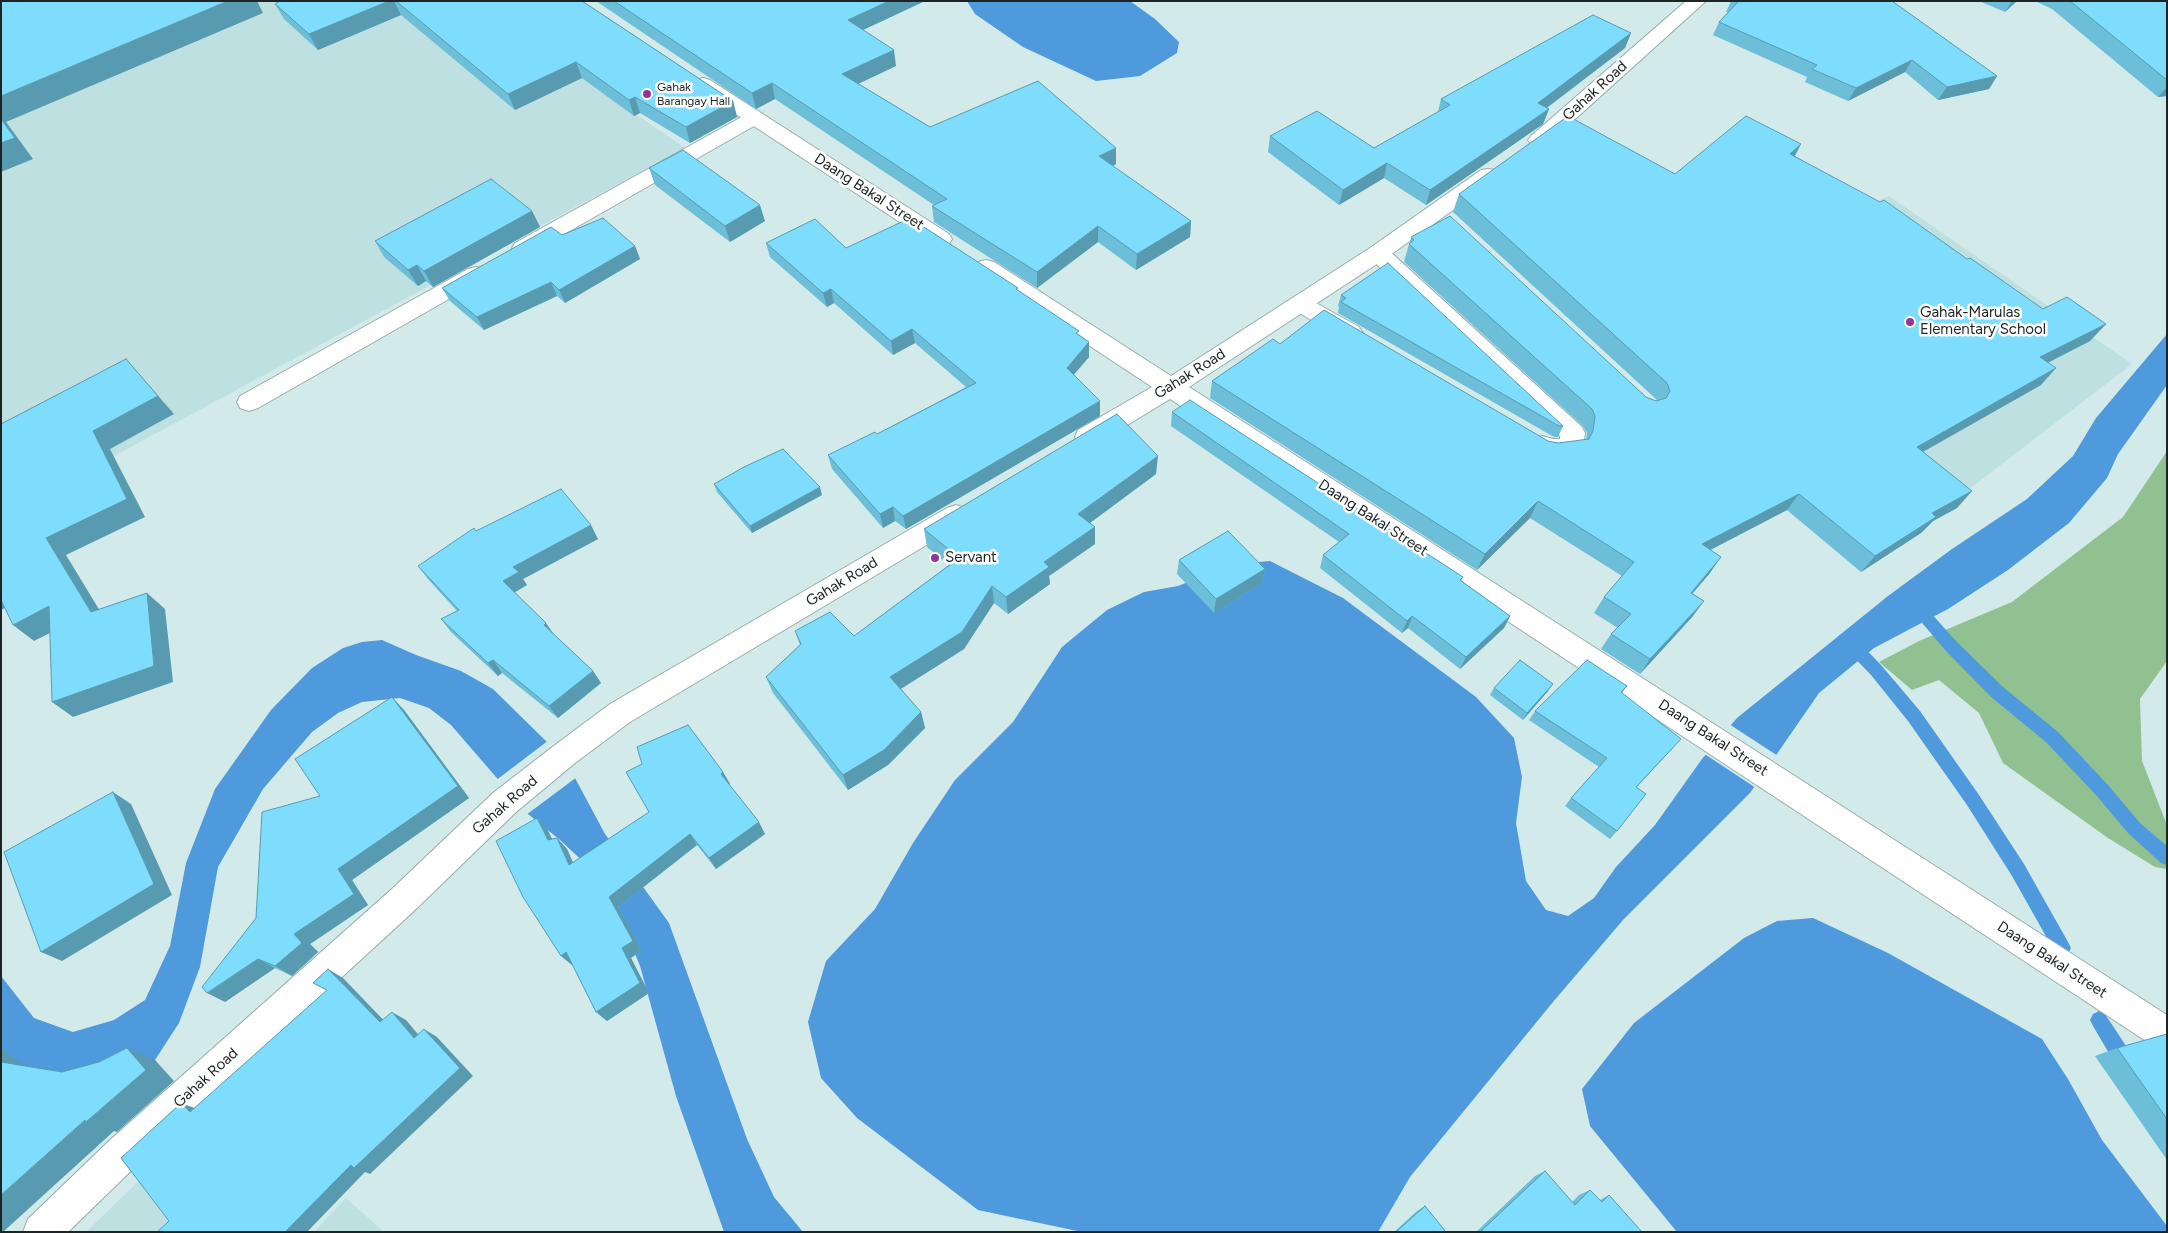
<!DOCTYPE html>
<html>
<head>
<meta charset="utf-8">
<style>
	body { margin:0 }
	#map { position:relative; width:2168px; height:1233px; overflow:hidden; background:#d3eaea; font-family:Figtree,sans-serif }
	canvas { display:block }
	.frame { position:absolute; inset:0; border:2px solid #1c2424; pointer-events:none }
</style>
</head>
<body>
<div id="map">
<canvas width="2168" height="1233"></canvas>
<div class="frame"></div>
</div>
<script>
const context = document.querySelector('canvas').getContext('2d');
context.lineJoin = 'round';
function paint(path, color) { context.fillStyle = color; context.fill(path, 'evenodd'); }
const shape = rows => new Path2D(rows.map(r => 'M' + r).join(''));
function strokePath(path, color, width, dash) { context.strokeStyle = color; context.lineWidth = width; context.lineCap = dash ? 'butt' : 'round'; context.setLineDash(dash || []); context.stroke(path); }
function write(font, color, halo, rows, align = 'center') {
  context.font = font + ' Figtree,sans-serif'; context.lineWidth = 5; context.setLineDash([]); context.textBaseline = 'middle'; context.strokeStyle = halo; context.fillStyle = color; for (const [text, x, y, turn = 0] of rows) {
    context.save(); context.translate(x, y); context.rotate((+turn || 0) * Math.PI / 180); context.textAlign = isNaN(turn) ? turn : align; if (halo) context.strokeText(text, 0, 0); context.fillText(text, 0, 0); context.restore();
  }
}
const built = shape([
	[1,1,473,1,685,148,1,517],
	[1889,196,2132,364,1959,497,1697,281],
	[149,1171,196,1232,86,1232],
	[346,1198,384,1232,314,1232]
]);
const green = shape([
	[2167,451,2167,661,2140,699,2142,761,2167,825,2167,869,2155,867,2108,838,2003,763,1979,713,1939,680,1912,690,1879,662,1919,641,2012,602,2123,517]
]);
const water = shape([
	[967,1,1130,1,1155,19,1179,42,1177,53,1140,76,1096,81,1023,47,975,14],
	[2167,334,2167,385,2118,454,2107,478,2069,523,2008,570,1948,609,1874,648,1819,693,1750,793,1623,920,1553,1002,1410,1177,1378,1232,1082,1232,978,1210,857,1118,821,1078,808,1022,826,961,875,909,913,843,955,780,1013,722,1062,647,1107,610,1144,592,1178,586,1234,564,1270,561,1343,598,1476,697,1514,738,1522,777,1516,823,1526,881,1546,910,1568,916,1594,898,1616,867,1655,825,1702,759,1737,718,1888,596,1952,549,2027,499,2073,456,2096,418],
	[382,640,416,655,461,671,493,689,547,742,575,778,605,834,669,923,747,1139,774,1197,803,1232,724,1232,676,1096,640,966,620,916,589,867,560,840,528,814,451,725,429,708,400,698,362,702,338,713,312,732,263,789,218,867,200,967,179,1023,155,1060,128,1073,34,1073,1,1053,1,976,34,1018,73,1032,114,1020,145,1000,170,946,186,863,215,789,271,710,312,668,343,648,362,642],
	[1813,918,1888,953,2042,1039,2068,1079,2102,1140,2167,1226,2167,1232,1677,1232,1590,1126,1582,1089,1634,1023,1744,938,1777,921]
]);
const pier = shape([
	[1729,724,1778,756,1756,788,1703,753],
	[549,740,577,777,526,815,495,781]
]);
const stream = shape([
	[1916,600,1921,602,1956,641,2003,687,2058,732,2108,785,2140,823,2167,846,2167,865,2161,863,2128,833,2096,795,2046,742,1991,697,1946,651,1911,610,1909,606,1911,602,1916,600],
	[1849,636,1854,637,1881,665,1920,711,1979,795,2024,864,2068,942,2071,948,2068,954,2062,957,2056,954,2012,876,1967,805,1908,721,1871,675,1844,647,1841,642,1844,637,1849,636],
	[2099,1011,2105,1014,2134,1058,2136,1065,2134,1072,2127,1074,2120,1072,2093,1026,2090,1020,2093,1014,2099,1011]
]);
const street = shape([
	[754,112,761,114,764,118,761,122,531,253,523,255,515,253,512,248,515,243,747,114,754,112],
	[1378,246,1386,248,1582,427,1585,433,1583,447,1580,454,1550,458,1533,452,1530,445,1533,438,1542,436,1553,439,1560,439,1560,436,1370,258,1367,253,1370,248,1378,246],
	[476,267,484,269,487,274,484,279,258,408,249,411,240,408,237,402,240,396,468,269,476,267],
	[1301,296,1309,299,1359,327,1363,333,1359,339,1351,341,1343,339,1293,309,1290,304,1293,299,1301,296]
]);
const secondary = shape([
	[1686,1,1706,1,1562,131,1545,144,1538,146,1531,144,1528,140,1531,136,1686,1],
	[703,78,710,80,949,234,952,239,949,244,941,246,933,244,696,88,693,84,696,80,703,78],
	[1488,169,1495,170,1498,175,1495,180,1386,258,1189,387,2167,1015,2167,1052,2155,1047,1170,399,1096,444,1087,446,1078,444,1075,437,1078,430,1152,387,978,272,975,267,978,262,986,260,994,262,1171,376,1370,248,1481,170,1488,169],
	[956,505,965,508,969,515,965,522,630,722,575,763,515,813,415,910,136,1166,68,1232,23,1232,28,1219,110,1140,393,888,493,793,555,745,610,704,947,508,956,505]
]);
const wall = shape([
	[280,1,582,1,733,101,737,117,690,143,640,113,634,116,582,78,515,110,401,15,318,50,284,19,275,4],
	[596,1,925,1,863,30,896,66,858,84,930,127,1116,164,1113,166,1191,221,1190,237,1136,270,1098,242,1037,288,934,222,932,206,934,205,775,99,756,109],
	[1731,1,1892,1,1997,76,1989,89,1938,100,1905,72,1848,101,1805,82,1807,77,1713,35,1719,22,1728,12,1726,12],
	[1979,1,2017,1,2005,12],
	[2035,1,2167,1,2167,96,2158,97,2052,9],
	[1631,33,1625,48,1547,108,1549,109,1543,124,1426,205,1384,178,1339,205,1268,152,1270,136,1374,148,1438,112,1441,99],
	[1801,144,1795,156,1967,259,2043,309,2106,324,2090,341,2048,363,2041,385,1923,452,1972,491,1957,508,1933,521,1921,533,1861,572,1787,510,1710,550,1710,573,1692,594,1693,616,1640,674,1601,649,1611,634,1618,628,1594,613,1604,597,1622,576,1530,518,1477,570,1210,398,1212,381,1280,344,1548,441,1558,443,1586,440,1587,433,1583,426,1404,262,1409,244,1410,243,1411,237,1646,397,1656,401,1658,400,1657,400,1453,212,1459,194,1675,174],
	[649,168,765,221,730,242,655,185],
	[532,211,540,227,433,287,426,281,418,286,384,257,375,241],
	[562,235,635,246,640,259,565,303,557,296,484,330,450,301,442,288],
	[766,243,846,248,1018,291,1089,342,1089,357,1074,375,1100,416,906,529,895,521,883,528,832,469,828,455,877,434,966,387,915,343,893,355,834,303,827,307,770,257],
	[1341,295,1563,426,1558,437,1554,437,1338,313,1339,307,1338,306],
	[1172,412,1463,577,1461,581,1510,616,1504,628,1460,669,1408,628,1402,633,1320,568,1323,555,1339,542,1171,426],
	[1156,474,1090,523,1095,527,1095,544,1049,576,1050,584,1008,614,994,603,964,649,901,689,921,712,925,728,888,765,848,790,773,693,766,677,800,645,795,631,854,636,949,565,927,547,924,529],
	[714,484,822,495,752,533,717,492],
	[476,531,598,539,523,579,527,585,515,592,554,635,593,671,601,683,558,718,502,673,498,676,451,632,441,619,457,611,428,579,418,566],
	[1179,560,1265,569,1262,583,1214,613,1177,574],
	[1627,686,1622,693,1673,748,1636,788,1617,831,1610,839,1565,806,1571,798,1599,767,1529,720,1535,711],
	[1494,688,1548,691,1523,720,1490,695],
	[404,710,469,798,352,880,368,905,310,944,318,952,292,976,275,968,225,1002,256,918,320,796],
	[723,772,730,784,729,785,765,834,716,869,697,845,618,907,642,950,631,958,649,993,607,1021,596,1012,573,965,572,965,561,956,537,818,547,829,552,839,557,838,567,849,573,863],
	[2167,1034,2167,1160,2095,1056,2117,1048],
	[1545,1171,1572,1202,1579,1195,1590,1190,1600,1200,1609,1195,1642,1232,1476,1232,1535,1176],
	[1425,1206,1446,1232,1394,1232,1417,1211]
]);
const shadedWall = shape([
	[228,1,257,1,263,13,6,122,33,159,1,172,1,96],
	[389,1,394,1,401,15,318,50,309,34],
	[889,1,925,1,850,36,848,20],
	[2012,1,2017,1,2005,12],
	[1631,33,1625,48,1533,118,1538,103],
	[894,50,896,66,845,90,842,74],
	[1912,60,1905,72,1848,101,1856,88],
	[576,62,582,78,515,110,508,94],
	[1997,76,1989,89,1938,100,1947,87],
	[772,83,775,99,756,109,752,93],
	[2167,87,2167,96,2158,97],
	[635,97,640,113,634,116,629,100],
	[733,101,737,117,690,143,686,127],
	[1549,109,1543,124,1426,205,1430,190],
	[1801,144,1791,162,1790,154],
	[1116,148,1116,164,1099,172,1099,156],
	[1387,163,1384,178,1339,205,1343,190],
	[760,205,765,221,730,242,725,226],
	[532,211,540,227,433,287,424,271],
	[1191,221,1190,237,1136,270,1137,254],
	[1098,226,1098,242,1037,288,1037,272],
	[635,246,640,259,565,303,559,290],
	[417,265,426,281,418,286,408,270],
	[551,282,557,296,484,330,477,317],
	[831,289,834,303,827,307,823,293],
	[2106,324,2090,341,2025,374,2040,357],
	[912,329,915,343,893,355,891,341],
	[1089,342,1089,357,1067,382,1067,368],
	[126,359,174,414,110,449,145,517,66,555,111,629,91,612,46,538,93,431],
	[2056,368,2041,385,1903,463,1917,447],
	[1100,401,1100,416,906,529,903,516],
	[1158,456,1156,474,1079,531,1078,514],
	[820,487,822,495,752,533,750,526],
	[1972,491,1957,508,1933,521,1921,533,1861,572,1875,556,1932,513],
	[1799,494,1787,510,1691,560,1702,544],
	[1538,501,1530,518,1477,570,1485,554],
	[893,507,895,521,883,528,880,514],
	[591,525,598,539,523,579,527,585,512,594,503,581,513,567],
	[1095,527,1095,544,1049,576,1050,584,1008,614,1006,597,1044,562],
	[1721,557,1710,573,1680,608,1691,593],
	[1265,569,1262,583,1214,613,1216,599],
	[992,586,994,603,964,649,894,693,890,677],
	[1,591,16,602,1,610],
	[147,593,165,609,173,682,73,717,52,702],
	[1704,601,1693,616,1640,674,1650,659],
	[49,606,70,623,34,641,13,625],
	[1412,616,1408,628,1402,633,1407,621],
	[1510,616,1504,628,1460,669,1466,657],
	[546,623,555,636,544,625],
	[493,660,502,673,498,676,488,663],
	[593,671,601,683,558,718,549,706],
	[1553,684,1548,691,1523,720,1527,713],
	[392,697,404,710,469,798,352,880,368,905,310,944,318,952,292,976,275,966,294,934,338,869],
	[921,712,925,728,888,765,848,790,843,775],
	[723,772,730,784,728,786,721,774],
	[113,792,131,804,172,895,62,961,41,952],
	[537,818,547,829,559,852,548,840],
	[759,822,765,834,716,869,709,858],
	[690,834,697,845,618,907,642,950,631,958,649,993,607,1021,596,1012,609,897],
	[557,838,567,849,579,876,569,865],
	[566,952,577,962,572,965,561,956],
	[258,959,275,968,225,1002,207,993],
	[328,969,343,978,394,1031,380,1022],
	[392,1012,406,1020,428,1046,414,1038],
	[424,1029,437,1037,473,1076,370,1174,365,1172,307,1232,285,1232],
	[1,1048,34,1073,1,1062],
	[127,1048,155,1060,174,1081,117,1132,114,1131,3,1232,1,1232,1,1195,85,1120],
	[181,1103,200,1110,190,1112]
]);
const building = shape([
	[1,1,228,1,1,96,1,1],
	[280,1,389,1,309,34,275,4,280,1],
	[396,1,582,1,733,101,686,127,635,97,629,100,576,62,508,94,396,1],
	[614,1,889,1,848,20,894,50,842,74,930,127,1038,81,1116,148,1099,156,1191,221,1137,254,1098,226,1037,272,932,206,947,199,772,83,752,93,614,1],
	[1738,1,1892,1,1997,76,1947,87,1912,60,1856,88,1812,69,1817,65,1719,22,1738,2,1738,1],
	[2070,1,2167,1,2167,80,2070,1],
	[1593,15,1631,33,1538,103,1549,109,1430,190,1387,163,1343,190,1270,136,1317,111,1374,148,1450,105,1441,99,1593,15],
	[1568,116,1675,174,1746,116,1801,144,1790,154,1880,202,1884,200,1967,259,1970,258,2043,309,2067,297,2106,324,2040,357,2056,368,1917,447,1972,491,1932,513,1936,517,1875,556,1799,494,1702,544,1721,557,1691,593,1704,601,1650,659,1611,634,1631,614,1604,597,1634,562,1538,501,1485,554,1212,381,1273,339,1280,344,1324,310,1548,441,1558,443,1589,439,1593,431,1595,416,1592,409,1409,244,1414,240,1411,237,1450,216,1646,397,1656,401,1666,398,1670,391,1667,383,1459,194,1568,116],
	[1,119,15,138,1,143,1,119],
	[683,150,760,205,725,226,649,168,683,150],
	[491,179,532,211,424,271,417,265,408,270,375,241,491,179],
	[603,218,635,246,559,290,551,282,477,317,442,288,551,227,562,235,603,218],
	[910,218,1018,288,1016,289,1079,331,1076,333,1089,342,1067,368,1100,401,903,516,893,507,880,514,828,455,875,432,877,434,976,383,912,329,891,341,831,289,823,293,766,243,815,219,846,248,910,218],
	[1388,263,1563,426,1559,426,1341,302,1346,298,1341,295,1388,263],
	[126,359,158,396,93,431,127,499,46,538,91,612,147,593,154,666,52,702,49,606,13,625,1,600,1,424,126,359],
	[1190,400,1463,577,1460,580,1510,616,1466,657,1412,616,1407,621,1323,555,1349,534,1172,412,1190,400],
	[1117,414,1158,456,1078,514,1095,527,1044,562,1049,567,1006,597,992,586,962,632,890,677,921,712,884,750,843,775,766,677,801,644,795,631,830,612,854,636,959,558,924,529,1117,414],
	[783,449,820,487,750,526,714,484,744,467,783,449],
	[561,489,591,525,513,567,519,572,503,581,546,623,544,625,593,671,549,706,493,660,488,663,441,619,459,610,418,566,474,528,476,531,561,489],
	[1228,531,1265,569,1216,599,1179,560,1228,531],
	[1520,660,1553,684,1527,713,1494,688,1520,660],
	[1587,660,1627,686,1621,692,1681,739,1636,787,1646,794,1617,831,1571,798,1607,758,1535,711,1587,660],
	[392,697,458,786,338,869,354,894,294,934,302,943,275,966,258,959,207,993,202,987,256,918,262,812,320,796,295,759,392,697],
	[688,725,723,772,721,774,759,822,709,858,690,834,609,897,633,941,622,948,640,983,596,1012,566,952,561,956,523,897,496,841,537,818,548,840,557,838,569,865,649,812,626,772,642,764,637,747,688,725],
	[113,792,154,884,41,952,4,852,113,792],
	[328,969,380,1022,392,1012,414,1038,424,1029,460,1068,354,1168,351,1165,285,1232,157,1232,169,1221,121,1158,181,1103,190,1112,327,990,313,983,328,969],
	[2167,1034,2167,1119,2117,1048,2167,1034],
	[127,1048,146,1070,86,1122,85,1120,1,1195,1,1062,62,1072,99,1062,127,1048],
	[1545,1171,1575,1205,1590,1190,1602,1202,1609,1195,1642,1232,1480,1232,1545,1171],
	[1425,1206,1446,1232,1396,1232,1425,1206]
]);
const markers = [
	[647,94,5,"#93349d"],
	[1910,322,5,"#93349d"],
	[935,558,5,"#93349d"]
];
const farPoinames = [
	["Gahak",657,87],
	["Barangay Hall",657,101]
];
const streetNames = [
	["Gahak Road",1595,91,-42],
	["Daang Bakal Street",869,192,33],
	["Gahak Road",1190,374,-32],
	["Daang Bakal Street",1373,518,33],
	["Gahak Road",842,582,-31],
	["Daang Bakal Street",1713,738,33],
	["Gahak Road",505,805,-41],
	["Daang Bakal Street",2052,960,33],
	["Gahak Road",206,1078,-42]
];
const poiNames = [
	["Gahak-Marulas",1920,313],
	["Elementary School",1920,330],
	["Servant",945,558]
];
paint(built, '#bfe0e0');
paint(green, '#91c191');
paint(water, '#4e9adc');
paint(pier, '#d3eaea');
paint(stream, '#4e9adc');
strokePath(street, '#96acac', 2);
strokePath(secondary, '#96acac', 2);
paint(street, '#fff');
paint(secondary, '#fff');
paint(wall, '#6cbed9');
paint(shadedWall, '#589bb0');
paint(building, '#7eddfc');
strokePath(building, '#589bb0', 1);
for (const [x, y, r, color] of markers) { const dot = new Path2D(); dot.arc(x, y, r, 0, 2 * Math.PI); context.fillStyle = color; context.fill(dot); strokePath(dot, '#fff', 2); }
write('12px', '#1c2424', '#fff', farPoinames, 'left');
write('15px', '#1c2424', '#fff', streetNames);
write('15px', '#1c2424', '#fff', poiNames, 'left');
</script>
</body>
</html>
